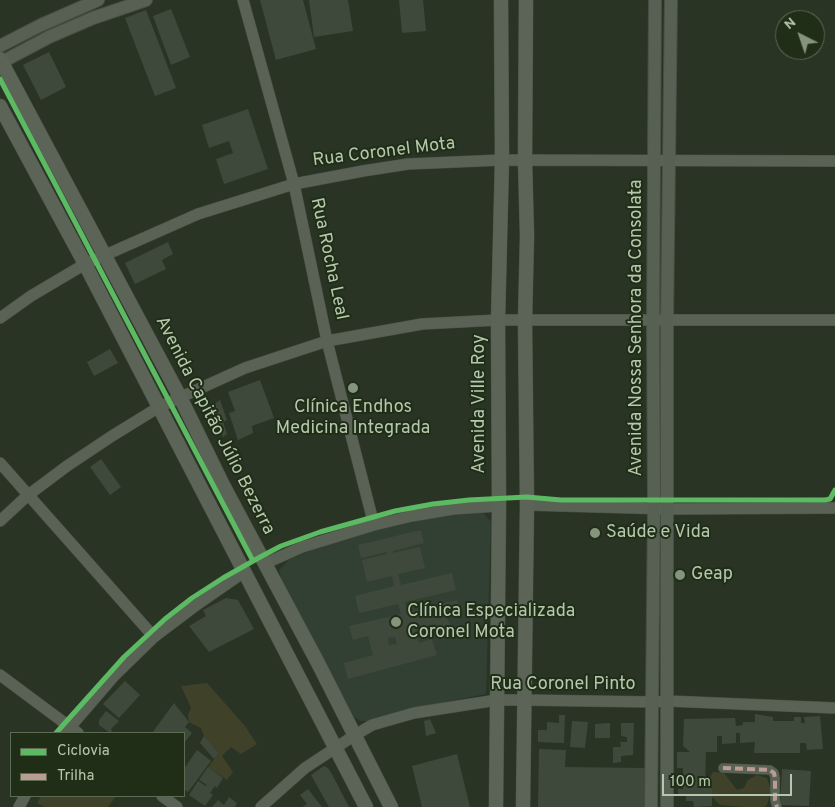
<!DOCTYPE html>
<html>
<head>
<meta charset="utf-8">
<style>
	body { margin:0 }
	#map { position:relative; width:835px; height:807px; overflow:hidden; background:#2a3425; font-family:Overpass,sans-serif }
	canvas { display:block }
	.legend { position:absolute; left:10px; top:732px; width:175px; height:65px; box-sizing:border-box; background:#202e18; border:1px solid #5c6b54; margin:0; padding:6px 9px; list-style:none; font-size:15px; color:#b5c7ad }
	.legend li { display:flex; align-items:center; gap:10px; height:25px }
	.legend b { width:25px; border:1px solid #5c6b54 }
	.north { position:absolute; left:775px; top:10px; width:50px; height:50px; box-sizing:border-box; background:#202e18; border:1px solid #5c6b54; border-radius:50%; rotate:319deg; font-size:14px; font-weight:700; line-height:20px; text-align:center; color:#b5c7ad }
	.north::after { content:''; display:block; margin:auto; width:18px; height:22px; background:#84947d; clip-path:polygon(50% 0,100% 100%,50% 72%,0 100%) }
	.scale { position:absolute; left:662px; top:774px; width:130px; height:22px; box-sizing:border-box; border:2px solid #b5c7ad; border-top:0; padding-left:6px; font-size:15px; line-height:18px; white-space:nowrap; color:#b5c7ad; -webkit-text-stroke:4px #202e18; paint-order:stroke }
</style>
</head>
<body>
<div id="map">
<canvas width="835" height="807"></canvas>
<ul class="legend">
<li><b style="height:6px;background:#5cba63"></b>Ciclovia</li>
<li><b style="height:6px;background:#b99d93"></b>Trilha</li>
</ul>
<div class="north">N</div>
<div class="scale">100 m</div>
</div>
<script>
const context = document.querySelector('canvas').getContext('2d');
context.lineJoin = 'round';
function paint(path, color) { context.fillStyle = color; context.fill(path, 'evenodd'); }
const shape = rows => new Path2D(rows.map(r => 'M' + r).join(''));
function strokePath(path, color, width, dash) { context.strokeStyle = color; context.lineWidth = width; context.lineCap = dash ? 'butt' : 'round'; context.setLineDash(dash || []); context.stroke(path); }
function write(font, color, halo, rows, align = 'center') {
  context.font = font + ' Overpass,sans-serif'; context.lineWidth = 4; context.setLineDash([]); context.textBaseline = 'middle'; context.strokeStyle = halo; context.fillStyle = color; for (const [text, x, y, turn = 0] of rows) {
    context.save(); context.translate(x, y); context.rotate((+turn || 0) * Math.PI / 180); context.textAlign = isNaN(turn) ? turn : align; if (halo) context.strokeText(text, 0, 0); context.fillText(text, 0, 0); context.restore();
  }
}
const medical = shape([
	[483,512,491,522,486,694,436,704,370,721,361,721,354,717,283,584,279,570,290,559,329,543,376,530,453,513]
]);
const green = shape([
	[207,683,245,726,257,744,241,754,231,747,222,756,233,772,227,780,208,767,219,753,204,736,201,728,189,722,188,715,191,708,181,686],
	[713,772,724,773,737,790,744,788,748,780,757,775,767,778,771,790,767,805,764,807,745,807,720,805,712,797,707,782],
	[41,796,116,796,108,807,45,807,37,803]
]);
const building = shape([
	[260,0,303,0,316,49,276,60],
	[309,0,348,0,353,31,314,37],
	[399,0,423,0,426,31,402,33],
	[171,9,190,57,171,65,153,16],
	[146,10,176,88,155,96,125,18],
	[49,52,66,87,41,100,23,65],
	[248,109,268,169,224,184,216,159,233,153,229,141,209,148,202,125],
	[168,242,173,254,162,260,166,269,135,284,125,263],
	[110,349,118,363,94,376,87,362],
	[260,380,274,418,252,426,253,433,238,440,229,413,235,411,228,392],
	[220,400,227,420,223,422,227,434,223,437,208,409],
	[101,459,121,487,110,495,90,467],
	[421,530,424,543,393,551,393,553,420,547,425,568,398,574,401,585,452,573,456,590,405,602,407,612,457,600,461,614,447,617,450,626,437,630,436,624,416,630,419,643,432,639,437,655,348,679,344,663,373,655,368,636,353,640,349,626,401,614,398,604,359,613,355,596,394,586,392,576,367,582,362,560,387,554,386,552,361,558,358,545],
	[395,637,397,644,389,645,388,638],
	[226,598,238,600,254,629,209,652,189,626,206,616,203,610],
	[125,681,140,695,119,718,103,704],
	[174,703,189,722,185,727,192,733,184,743,184,733,152,733],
	[106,711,119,721,111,729,112,731,110,733,99,725,99,720],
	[755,714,773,717,773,721,794,721,794,717,801,717,801,723,805,723,804,717,820,716,823,749,807,750,806,743,800,743,800,753,754,753,755,742,740,743,740,733,736,733,736,743,722,744,722,736,717,736,717,752,706,752,705,788,712,788,712,806,694,807,693,801,686,801,686,794,678,794,678,789,683,789,683,780,680,780,680,774,683,774,683,768,677,768,677,752,690,752,683,746,684,719,735,718,736,726,743,725,743,722,755,722],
	[559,715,565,715,564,743,538,742,538,730,547,730,547,722,559,723],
	[430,719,436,733,426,736,424,721],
	[572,721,588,722,585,748,570,747],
	[610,723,610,738,595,738,595,724],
	[621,723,634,723,633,755,621,756,621,762,613,763,613,747,621,747,620,742,627,742,627,737,621,736],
	[204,736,219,753,214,759,200,743],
	[539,749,566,750,565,767,645,768,644,807,538,807],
	[197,750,211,761,188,792,184,789,184,769],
	[457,754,470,807,422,807,412,766],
	[324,766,328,768,333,776,349,807,329,807,311,775],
	[208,767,223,778,217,788,215,786,210,793,213,795,205,806,189,795,198,781,206,786,207,785,199,780],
	[782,769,811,771,809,806,780,805],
	[308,789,322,807,302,807,307,804,300,795],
	[229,797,237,803,235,807,212,807,218,800,224,805]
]);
const minor = shape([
	[723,768,770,770,774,773,775,778,775,800,777,807]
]);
const tertiary = shape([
	[243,0,294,184,327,341,374,525],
	[0,318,31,296,85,264,198,214,294,184,363,171,408,164,502,160,835,161],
	[0,463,154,637],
	[527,505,668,509,835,508],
	[0,521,27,496,67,466,112,436,159,407,245,368,327,341,422,324,498,320,835,320],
	[264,564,302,547,374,525,412,516,453,509,499,506],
	[0,675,78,733],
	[65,733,114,676,154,637,195,606,244,572],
	[162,796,177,807],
	[19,807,25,796],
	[261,807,305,768,355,735,372,725,414,713,497,700,524,700,653,702,668,701,835,708]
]);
const secondary = shape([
	[0,46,41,25,98,0],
	[0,63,49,37,93,18,146,0],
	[651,807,654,508,653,321,655,0],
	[667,807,667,320,671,0]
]);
const primary = shape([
	[0,59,180,397,223,485,318,663,391,807],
	[0,106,85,264,366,807],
	[496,807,499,506,498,320,502,160,501,0],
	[523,807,527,505,525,321,527,236,525,160,526,0]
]);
const quiet = shape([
	[723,768,770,770,774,773,775,778,775,800,777,807]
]);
const cycleway = shape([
	[0,79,253,561],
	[56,733,124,657,165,619,192,598,223,578,262,556,281,546,320,532,395,511,433,504,469,500,527,497,561,500,825,500,830,499,835,490]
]);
const markers = [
	[353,388,6,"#84947d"],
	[595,533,6,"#84947d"],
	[680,575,6,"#84947d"],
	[396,622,6,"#84947d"]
];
const streetNames = [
	["Rua Coronel Mota",384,153,-7],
	["Rua Rocha Leal",328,259,78],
	["Avenida Nossa Senhora da Consolata",637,328,-90],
	["Avenida Ville Roy",480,404,-90],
	["Avenida Capitão Júlio Bezerra",214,426,63],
	["Rua Coronel Pinto",563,685]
];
const poiNames = [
	["Clínica Endhos",353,408,"center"],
	["Medicina Integrada",353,429,"center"],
	["Saúde e Vida",606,533],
	["Geap",691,575],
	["Clínica Especializada",407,612],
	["Coronel Mota",407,633]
];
paint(medical, '#314032');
paint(green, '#404129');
paint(building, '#3f493b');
strokePath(minor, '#474e43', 10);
strokePath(tertiary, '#474e43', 12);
strokePath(secondary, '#474e43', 14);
strokePath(primary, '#475042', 15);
strokePath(minor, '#596254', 9);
strokePath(tertiary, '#596254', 11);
strokePath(secondary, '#576153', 12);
strokePath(primary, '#5b6457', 14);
strokePath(quiet, '#b99d93', 4, [8, 4]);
strokePath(cycleway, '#5cba63', 5);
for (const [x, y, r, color] of markers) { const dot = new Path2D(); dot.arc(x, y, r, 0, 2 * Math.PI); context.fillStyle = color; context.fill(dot); strokePath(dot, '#202e18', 2); }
write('18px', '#b5c7ad', '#202e18', streetNames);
write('18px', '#b5c7ad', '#202e18', poiNames, 'left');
</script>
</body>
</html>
